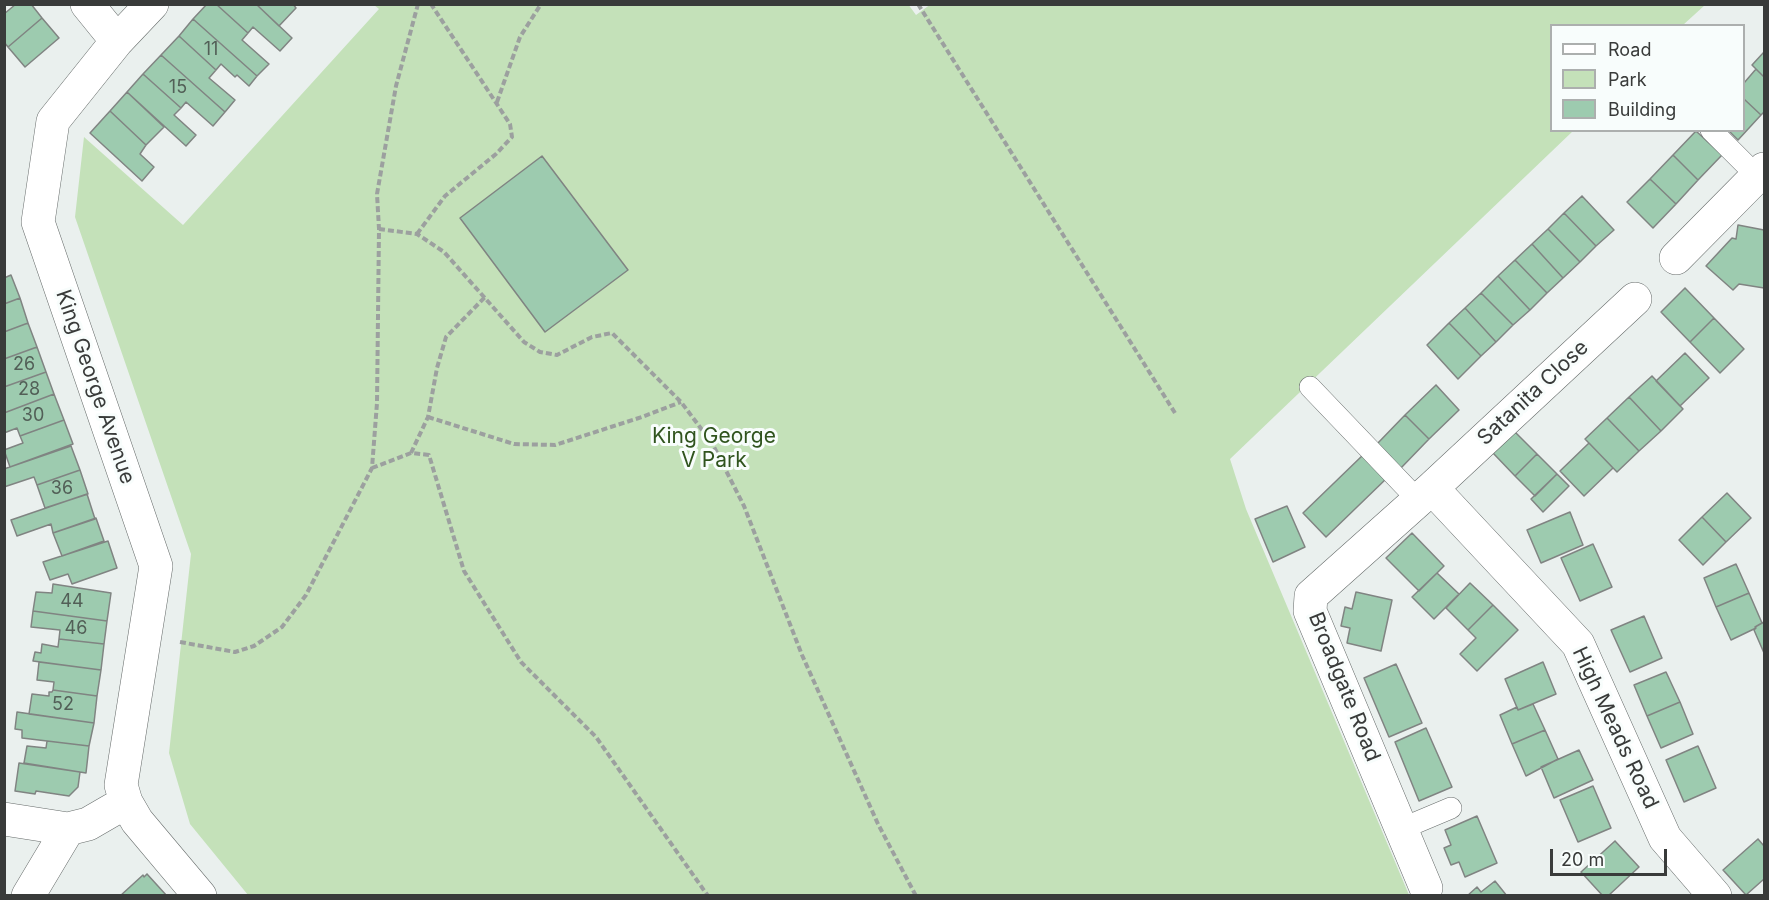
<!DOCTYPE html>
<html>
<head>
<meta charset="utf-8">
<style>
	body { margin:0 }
	#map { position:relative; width:1769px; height:900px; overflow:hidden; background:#eaf0ee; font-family:Inter,sans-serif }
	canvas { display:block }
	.frame { position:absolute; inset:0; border:6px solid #393b3a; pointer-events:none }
	.legend { position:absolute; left:1550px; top:24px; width:195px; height:108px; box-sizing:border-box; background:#f8fdfc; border:2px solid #acafae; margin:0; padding:8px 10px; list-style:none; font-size:18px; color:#393b3a }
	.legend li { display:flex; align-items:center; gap:12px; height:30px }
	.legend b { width:30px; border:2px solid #acafae }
	.scale { position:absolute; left:1550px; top:849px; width:117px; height:27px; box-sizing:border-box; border:3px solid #393b3a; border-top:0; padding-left:8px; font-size:18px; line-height:21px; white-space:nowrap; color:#393b3a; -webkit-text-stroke:4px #f8fdfc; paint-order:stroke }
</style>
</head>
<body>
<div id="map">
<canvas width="1769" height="900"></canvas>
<div class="frame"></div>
<ul class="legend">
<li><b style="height:8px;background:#fff"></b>Road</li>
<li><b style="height:16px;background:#c4e1b9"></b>Park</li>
<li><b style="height:16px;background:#9dcbaf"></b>Building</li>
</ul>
<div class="scale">20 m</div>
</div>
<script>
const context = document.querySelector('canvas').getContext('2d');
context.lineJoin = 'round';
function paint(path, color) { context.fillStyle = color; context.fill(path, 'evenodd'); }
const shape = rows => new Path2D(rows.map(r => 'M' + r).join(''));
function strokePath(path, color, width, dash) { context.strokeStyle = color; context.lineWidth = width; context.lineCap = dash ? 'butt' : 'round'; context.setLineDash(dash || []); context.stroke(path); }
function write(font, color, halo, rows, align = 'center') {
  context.font = font + ' Inter,sans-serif'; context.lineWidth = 6; context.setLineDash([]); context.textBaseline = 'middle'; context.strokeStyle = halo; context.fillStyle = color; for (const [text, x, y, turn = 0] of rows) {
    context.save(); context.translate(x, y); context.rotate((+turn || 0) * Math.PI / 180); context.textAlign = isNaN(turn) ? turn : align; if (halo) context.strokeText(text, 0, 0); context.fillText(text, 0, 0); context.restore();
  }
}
const green = shape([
	[908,4,916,15,931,4,1705,5,1683,25,1552,26,1552,130,1573,131,1230,459,1246,509,1409,895,248,895,190,824,169,753,191,554,75,217,84,137,183,225,379,9,374,5]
]);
const building = shape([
	[16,4,31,4,42,18,8,47,4,42,4,14,16,4],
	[207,4,216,4,248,33,242,40,269,64,257,76,193,19,207,4],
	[216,4,256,4,292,38,280,51,253,27,248,33,216,4],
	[256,4,293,4,296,8,279,26,256,4],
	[42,18,59,38,25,67,8,47,42,18],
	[193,19,257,76,249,86,237,75,235,77,221,64,216,70,179,36,193,19],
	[179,36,216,70,209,78,235,100,225,112,161,55,179,36],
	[1764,52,1764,77,1752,65,1764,52],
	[161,55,225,112,213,126,186,102,181,108,143,74,161,55],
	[1756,69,1764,77,1764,112,1761,115,1744,99,1744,83,1756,69],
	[143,74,181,108,174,115,196,135,186,146,127,92,143,74],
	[127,92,164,127,146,145,110,111,127,92],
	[1744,99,1761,115,1738,140,1728,130,1744,130,1744,99],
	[110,111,146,145,140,154,154,167,142,181,90,133,110,111],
	[1696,131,1722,155,1698,180,1673,155,1696,131],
	[1673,155,1698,180,1676,204,1650,179,1673,155],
	[542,156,628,270,545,332,460,218,542,156],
	[1650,179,1676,204,1653,228,1627,202,1650,179],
	[1582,196,1614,230,1596,246,1564,213,1582,196],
	[1564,213,1596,246,1580,262,1548,229,1564,213],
	[1738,225,1764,230,1764,288,1739,284,1733,290,1706,266,1732,238,1736,239,1738,225],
	[1548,229,1580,262,1563,278,1532,244,1548,229],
	[1532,244,1563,278,1547,293,1515,260,1532,244],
	[1515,260,1547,293,1530,310,1498,276,1515,260],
	[11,275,20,298,4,304,4,278,11,275],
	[1498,276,1530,310,1513,325,1481,293,1498,276],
	[1685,288,1714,318,1690,342,1661,312,1685,288],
	[1481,293,1513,325,1496,342,1465,308,1481,293],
	[20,298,28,323,4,332,4,304,20,298],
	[1465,308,1496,342,1481,356,1449,323,1465,308],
	[1714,318,1744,349,1720,373,1690,342,1714,318],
	[28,323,37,347,4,359,4,332,28,323],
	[1449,323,1481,356,1458,379,1427,345,1449,323],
	[37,347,46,372,4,387,4,359,37,347],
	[1685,353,1709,378,1680,406,1656,381,1685,353],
	[46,372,54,394,4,413,4,387,46,372],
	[1652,376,1683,409,1661,431,1629,397,1652,376],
	[1436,385,1459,410,1429,439,1405,415,1436,385],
	[54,394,64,420,20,436,17,428,4,433,4,413,54,394],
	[1629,397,1661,431,1639,451,1607,418,1629,397],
	[1405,415,1429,439,1400,469,1376,445,1405,415],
	[1607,418,1639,451,1617,472,1585,439,1607,418],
	[64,420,73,444,10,467,4,450,23,443,20,436,64,420],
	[1515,432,1537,454,1515,476,1493,453,1515,432],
	[1589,443,1613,468,1584,496,1560,471,1589,443],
	[71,446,80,470,37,485,34,477,4,487,4,469,71,446],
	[1364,454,1387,478,1326,537,1303,513,1364,454],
	[1537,454,1557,474,1535,496,1515,476,1537,454],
	[80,470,88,494,45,508,37,485,80,470],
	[1557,474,1569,486,1543,512,1531,499,1557,474],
	[1727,493,1751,518,1726,542,1702,517,1727,493],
	[87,494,95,519,53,533,51,524,17,536,11,520,87,494],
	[1287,506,1305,547,1273,562,1255,519,1287,506],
	[1570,512,1583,545,1541,563,1527,530,1570,512],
	[1702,517,1726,542,1703,565,1679,540,1702,517],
	[96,518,104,541,62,556,53,533,96,518],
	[1412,533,1444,566,1419,591,1386,558,1412,533],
	[108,541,117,568,72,584,68,574,50,580,43,562,108,541],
	[1593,544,1612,587,1580,601,1561,558,1593,544],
	[1736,564,1749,593,1716,607,1704,578,1736,564],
	[1437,573,1459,594,1434,619,1412,597,1437,573],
	[1470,583,1493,605,1468,630,1446,608,1470,583],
	[53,584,111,593,107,621,33,611,36,592,52,593,53,584],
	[1356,592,1392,600,1381,651,1347,643,1350,628,1341,626,1345,607,1352,609,1356,592],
	[1749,593,1762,623,1755,627,1756,628,1731,640,1716,607,1749,593],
	[1493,605,1518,630,1477,671,1460,654,1476,638,1468,630,1493,605],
	[33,611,107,621,104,644,59,639,60,630,31,627,33,611],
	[1644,616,1662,658,1630,672,1611,630,1644,616],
	[1764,622,1764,653,1754,630,1756,628,1755,627,1764,622],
	[59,639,104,644,101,670,33,661,35,652,41,653,42,644,58,647,59,639],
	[39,662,101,670,97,696,53,690,54,682,37,680,39,662],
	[1543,662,1556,694,1518,710,1505,679,1543,662],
	[1396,664,1422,723,1389,737,1364,678,1396,664],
	[1666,672,1680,702,1647,716,1634,685,1666,672],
	[53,690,97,696,94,723,29,714,32,694,49,696,49,692,52,692,53,690],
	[1680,702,1693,734,1661,748,1647,716,1680,702],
	[1533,704,1545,730,1512,744,1500,715,1517,707,1518,710,1533,704],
	[17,712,94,723,89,746,22,738,22,730,15,729,17,712],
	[1426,728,1452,787,1419,801,1395,742,1426,728],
	[1545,730,1558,759,1526,776,1512,744,1545,730],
	[47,741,89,746,86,773,24,763,27,746,46,748,47,741],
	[1698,746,1716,788,1684,802,1666,760,1698,746],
	[1579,750,1593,780,1554,798,1541,767,1579,750],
	[19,763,80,772,78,787,69,796,36,791,35,794,15,791,19,763],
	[1593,786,1611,828,1578,842,1560,800,1593,786],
	[1477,816,1497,863,1465,877,1459,862,1451,865,1444,848,1451,845,1445,830,1477,816],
	[1758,839,1764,846,1764,879,1746,895,1723,870,1758,839],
	[1615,841,1639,867,1608,896,1603,896,1581,872,1615,841],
	[147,874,167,896,120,896,143,875,144,877,147,874],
	[1495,881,1507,896,1467,896,1477,887,1481,892,1495,881]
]);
const path = shape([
	[918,4,1175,413],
	[497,102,520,37,541,4],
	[379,229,417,234,444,252,524,342,540,352,557,355,592,337,612,333,681,402,712,443,744,506,802,655,878,824,916,896],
	[417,234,445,196,496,154,512,137,510,124,431,4],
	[428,417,514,444,555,445,642,417,681,402],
	[411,453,428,417,437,368,446,337,485,297],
	[372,468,411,453,429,455,464,571,521,662,596,737,708,896],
	[180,642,235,652,254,646,282,627,306,595,372,468,377,403,379,229,377,194,396,86,418,4]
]);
const lane = shape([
	[1711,130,1757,176],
	[1310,387,1418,500],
	[1401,829,1451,808]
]);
const street = shape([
	[87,4,117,41],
	[152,4,117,41,53,121,38,222,156,566,121,785,126,802,137,821,200,896],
	[1676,258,1764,169],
	[1432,488,1578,644,1665,838,1715,896],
	[4,819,68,829,88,824,126,802],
	[1426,888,1310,611,1311,596,1432,488,1635,299],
	[28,896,68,829]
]);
const numberNames = [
	["11",211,50],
	["15",178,88],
	["26",24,365],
	["28",29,390],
	["30",33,416],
	["36",62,489],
	["44",72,602],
	["46",76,629],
	["52",63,705]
];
const streetNames = [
	["King George Avenue",95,387,71],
	["Satanita Close",1533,393,-43],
	["Broadgate Road",1344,687,68],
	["High Meads Road",1615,728,65]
];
const parkNames = [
	["King George",714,437],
	["V Park",714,461]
];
paint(green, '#c4e1b9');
paint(building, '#9dcbaf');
strokePath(building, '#808482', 1.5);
strokePath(lane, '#676c6b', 22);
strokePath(street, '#676c6b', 34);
strokePath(path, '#9ca09f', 4, [6, 3]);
strokePath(lane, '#fff', 21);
strokePath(street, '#fff', 33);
write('18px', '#525f57', null, numberNames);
write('21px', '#393b3a', '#f8fdfc', streetNames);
write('21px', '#30541e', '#f8fdfc', parkNames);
</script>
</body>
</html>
